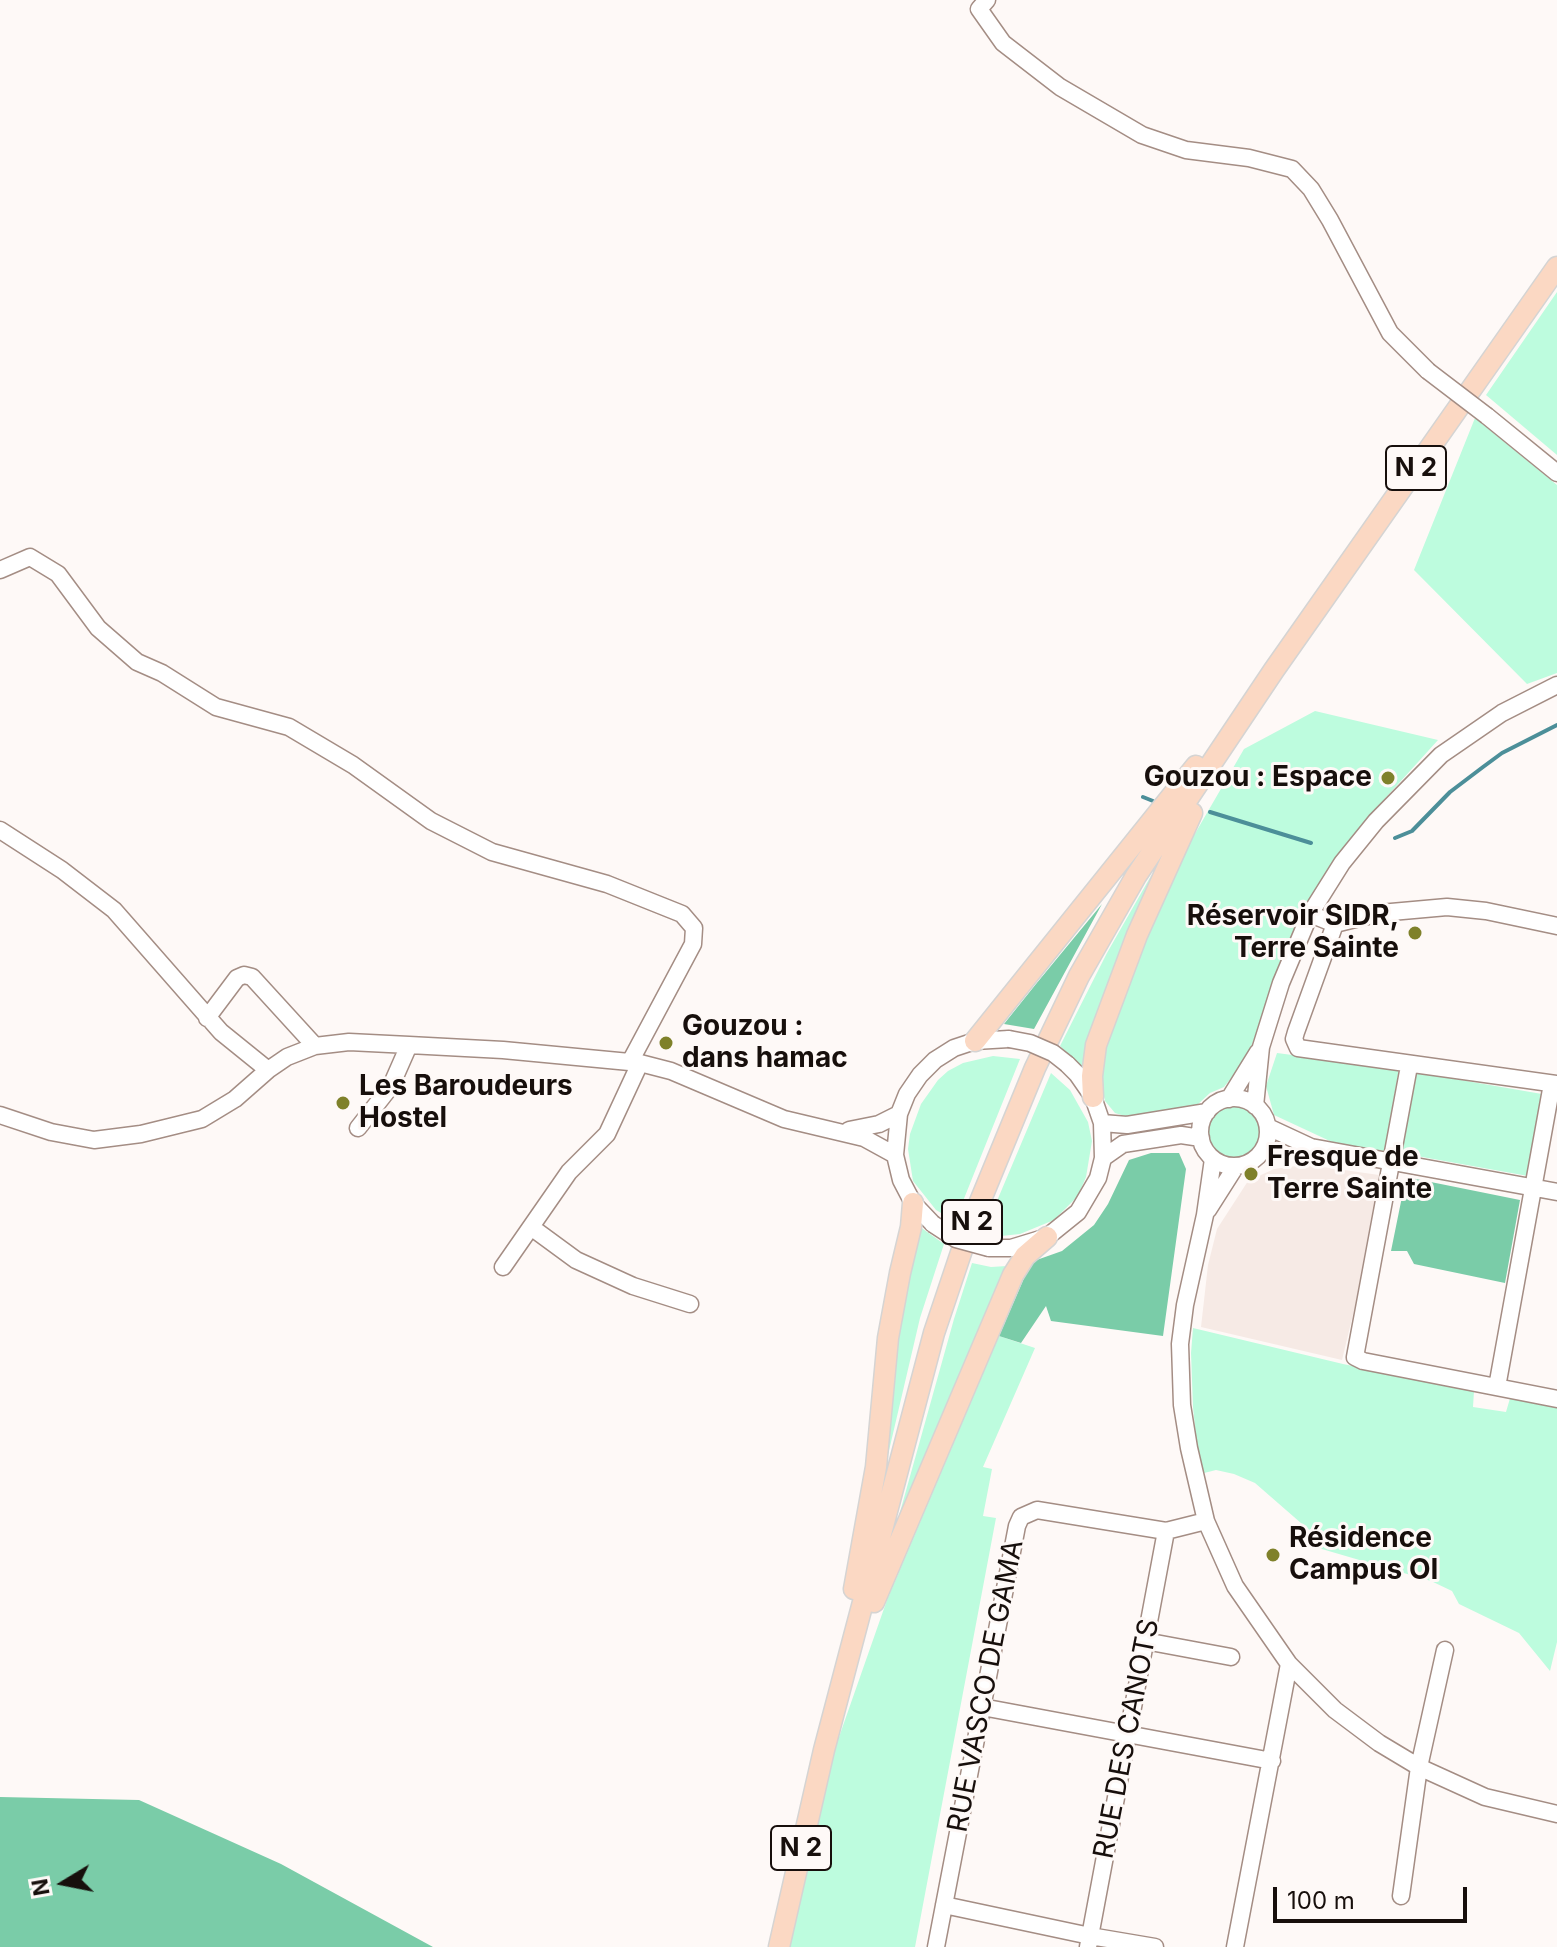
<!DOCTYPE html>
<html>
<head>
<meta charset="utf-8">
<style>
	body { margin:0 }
	#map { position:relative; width:1557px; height:1947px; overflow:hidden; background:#fef9f7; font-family:Inter,sans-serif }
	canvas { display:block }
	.north { position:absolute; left:24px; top:1843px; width:80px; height:80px; -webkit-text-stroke:6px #fef9f7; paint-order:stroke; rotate:260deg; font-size:22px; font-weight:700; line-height:32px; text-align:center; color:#170f0c }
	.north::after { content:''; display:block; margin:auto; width:28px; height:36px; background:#170f0c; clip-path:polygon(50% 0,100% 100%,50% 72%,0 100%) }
	.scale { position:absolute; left:1273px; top:1887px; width:194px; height:36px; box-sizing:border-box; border:4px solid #170f0c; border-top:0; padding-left:10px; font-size:24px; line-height:28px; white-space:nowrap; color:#170f0c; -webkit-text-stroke:6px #fef9f7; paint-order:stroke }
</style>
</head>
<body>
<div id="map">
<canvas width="1557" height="1947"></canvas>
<div class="north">N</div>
<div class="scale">100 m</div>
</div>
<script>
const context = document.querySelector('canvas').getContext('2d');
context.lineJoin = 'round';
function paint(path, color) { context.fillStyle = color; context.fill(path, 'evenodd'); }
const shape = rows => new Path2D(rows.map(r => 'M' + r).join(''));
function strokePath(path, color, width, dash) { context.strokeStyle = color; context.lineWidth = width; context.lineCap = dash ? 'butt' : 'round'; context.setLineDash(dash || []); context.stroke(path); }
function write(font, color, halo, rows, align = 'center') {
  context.font = font + ' Inter,sans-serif'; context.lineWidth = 6; context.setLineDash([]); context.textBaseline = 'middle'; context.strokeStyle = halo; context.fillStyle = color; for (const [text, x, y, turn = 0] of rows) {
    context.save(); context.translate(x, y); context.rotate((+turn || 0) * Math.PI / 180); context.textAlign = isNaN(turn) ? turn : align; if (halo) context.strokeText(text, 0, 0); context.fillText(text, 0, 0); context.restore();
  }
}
const built = shape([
	[1296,1166,1316,1166,1379,1175,1355,1306,1342,1360,1201,1327,1208,1265,1217,1229,1248,1181,1274,1169]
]);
const green = shape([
	[1557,292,1557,455,1486,395],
	[1475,418,1557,485,1557,673,1527,684,1414,570],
	[1315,711,1438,740,1361,825,1319,883,1279,970,1247,1058,1224,1087,1210,1093,1196,1106,1181,1110,1125,1116,1115,1113,1105,1101,1099,1073,1101,1055,1146,939,1189,844,1244,749],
	[1152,874,1092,1027,1083,1068,1060,1046,1107,953],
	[1277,1053,1399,1069,1384,1152,1332,1142,1274,1115,1266,1086],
	[993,1056,1020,1059,955,1221,936,1210,913,1181,908,1149,910,1134,921,1104,938,1080,948,1071,963,1063],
	[1414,1072,1542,1094,1528,1176,1400,1153],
	[1051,1073,1070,1090,1088,1122,1092,1141,1086,1177,1078,1196,1054,1220,1020,1234,992,1237,983,1234],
	'1209 1132a26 26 0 1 1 52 0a26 26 0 1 1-52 0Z',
	[916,1224,944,1244,920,1318,884,1472,899,1309],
	[972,1263,991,1267,1007,1266,895,1530,954,1319],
	[1193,1328,1343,1364,1474,1391,1473,1407,1506,1412,1511,1395,1557,1405,1557,1642,1550,1671,1519,1633,1459,1604,1452,1591,1431,1581,1315,1547,1317,1537,1255,1483,1234,1474,1216,1470,1204,1473,1197,1447,1193,1407,1191,1353],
	[999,1336,1035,1348,983,1467,992,1469,983,1516,996,1518,915,1947,783,1947,832,1757,887,1600]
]);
const forest = shape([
	[1102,904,1034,1029,1004,1024,1036,984],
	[1151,1153,1179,1153,1186,1169,1163,1336,1051,1321,1046,1306,1021,1343,999,1336,1031,1262,1062,1251,1094,1225,1108,1204,1129,1160],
	[1406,1177,1520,1200,1505,1283,1414,1264,1407,1251,1391,1251],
	[0,1797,139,1800,281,1864,433,1947,0,1947]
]);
const stream = shape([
	[1143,797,1153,801],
	[1210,812,1311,843],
	[1395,838,1412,831,1450,792,1483,767,1502,753,1557,725]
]);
const minor = shape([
	[987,0,979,9,1003,43,1060,87,1142,135,1186,150,1249,158,1292,169,1311,189,1330,220,1390,333,1428,371],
	[1487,416,1557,473],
	[0,570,30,557,58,574,98,628,137,662,162,673,216,707,289,727,353,765,431,821,492,852,607,884,682,914,694,928,693,944,630,1062],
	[0,830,62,870,114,910,221,1032,268,1070],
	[1310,914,1335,924,1380,913,1447,907,1486,911,1557,926],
	[1335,924,1296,1032,1294,1039,1298,1048,1557,1084],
	[207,1018,237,978,244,975,252,977,315,1046],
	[1409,1066,1355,1357,1363,1361,1557,1399],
	'1200 1132a34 34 0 1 1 68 0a34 34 0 1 1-68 0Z',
	[1229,1099,1258,1052],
	[1255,1106,1261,1047,1281,983,1310,914,1342,863,1376,821,1441,755,1502,713,1557,685],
	[0,1115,51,1132,94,1140,141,1134,202,1119,235,1099,268,1070,287,1057,315,1046,349,1042,409,1045,503,1050,640,1063,671,1071,784,1119,864,1138,895,1155],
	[1102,1123,1127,1125,1207,1112],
	[1268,1127,1311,1147,1557,1192],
	[358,1128,391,1086,409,1045],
	[849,1130,879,1124,899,1114],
	[1103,1158,1123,1144,1181,1135,1201,1138],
	[1213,1159,1205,1215,1185,1305,1180,1344,1182,1405,1189,1448,1206,1521,1235,1586,1289,1664,1335,1710,1379,1743,1419,1767,1485,1797,1557,1814],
	[1208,1210,1236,1166],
	[933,1224,913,1203,901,1180,895,1155,899,1114,907,1094,920,1075,935,1060,954,1048,975,1041,1009,1039],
	[531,1227,576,1260,633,1286,690,1304],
	[989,1248,1011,1248,1047,1237,1078,1212,1098,1178,1103,1158,1102,1123,1093,1097,1077,1074,1067,1064],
	[503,1267,569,1172,607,1134,640,1063],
	[1497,1387,1552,1084],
	[1145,1641,1231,1657],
	[982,1707,1272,1761],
	[1401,1896,1419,1767,1445,1650],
	[944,1905,1090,1936,1155,1947],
	[936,1947,1017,1526,1021,1517,1037,1510,1166,1531,1206,1521],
	[1088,1947,1166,1531],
	[1235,1947,1289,1664]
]);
const major = shape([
	[975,1041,1196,766],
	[1093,1097,1092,1076,1096,1045,1137,935,1192,813],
	[854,1589,876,1467,888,1338,900,1273,911,1227,913,1203],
	[874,1602,1013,1275,1025,1256,1047,1237],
	[779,1947,824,1750,934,1333,970,1226,1035,1068,1079,976,1136,876,1274,670,1557,267]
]);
const minorBridge = shape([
	[1428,371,1487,416],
	[1009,1039,1030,1043,1053,1053,1067,1064],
	[933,1224,956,1239,989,1248]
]);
const markers = [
	[1388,778,8,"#7f812a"],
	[1415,933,8,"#7f812a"],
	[666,1043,8,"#7f812a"],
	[343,1103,8,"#7f812a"],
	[1251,1174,8,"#7f812a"],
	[1273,1555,8,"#7f812a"]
];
const shields = [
	[1416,468,60],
	[972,1222,60],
	[801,1848,60]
];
const shieldNames = [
	["N 2",1416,468],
	["N 2",972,1222],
	["N 2",801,1848]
];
const poiNames = [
	["Gouzou : Espace",1372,778,"right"],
	["Réservoir SIDR,",1399,917,"right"],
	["Terre Sainte",1399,949,"right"],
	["Gouzou :",682,1027],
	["dans hamac",682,1059],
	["Les Baroudeurs",359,1087],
	["Hostel",359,1119],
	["Fresque de",1267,1158],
	["Terre Sainte",1267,1190],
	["Résidence",1289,1539],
	["Campus OI",1289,1571]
];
const streetNames = [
	["RUE VASCO DE GAMA",986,1686,-79],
	["RUE DES CANOTS",1127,1739,-79]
];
paint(built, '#f6eae5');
paint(green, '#bdfcde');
paint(forest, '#7acca8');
strokePath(stream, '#4c8f99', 4);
strokePath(minor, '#a48d84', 19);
strokePath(major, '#d5d4d3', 23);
strokePath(minor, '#fff', 16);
strokePath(major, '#fbd8c3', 20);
strokePath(minorBridge, '#a48d84', 19, []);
strokePath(minorBridge, '#fff', 16);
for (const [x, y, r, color] of markers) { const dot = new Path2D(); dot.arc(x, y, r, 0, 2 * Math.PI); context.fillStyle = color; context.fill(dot); strokePath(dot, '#fef9f7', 3); }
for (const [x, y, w] of shields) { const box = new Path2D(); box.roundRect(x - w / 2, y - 22, w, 44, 6); context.fillStyle = '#fef9f7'; context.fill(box); strokePath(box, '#170f0c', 2); }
write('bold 26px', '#170f0c', null, shieldNames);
write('bold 28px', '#170f0c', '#fef9f7', poiNames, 'left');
write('28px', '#170f0c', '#fef9f7', streetNames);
</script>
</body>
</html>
